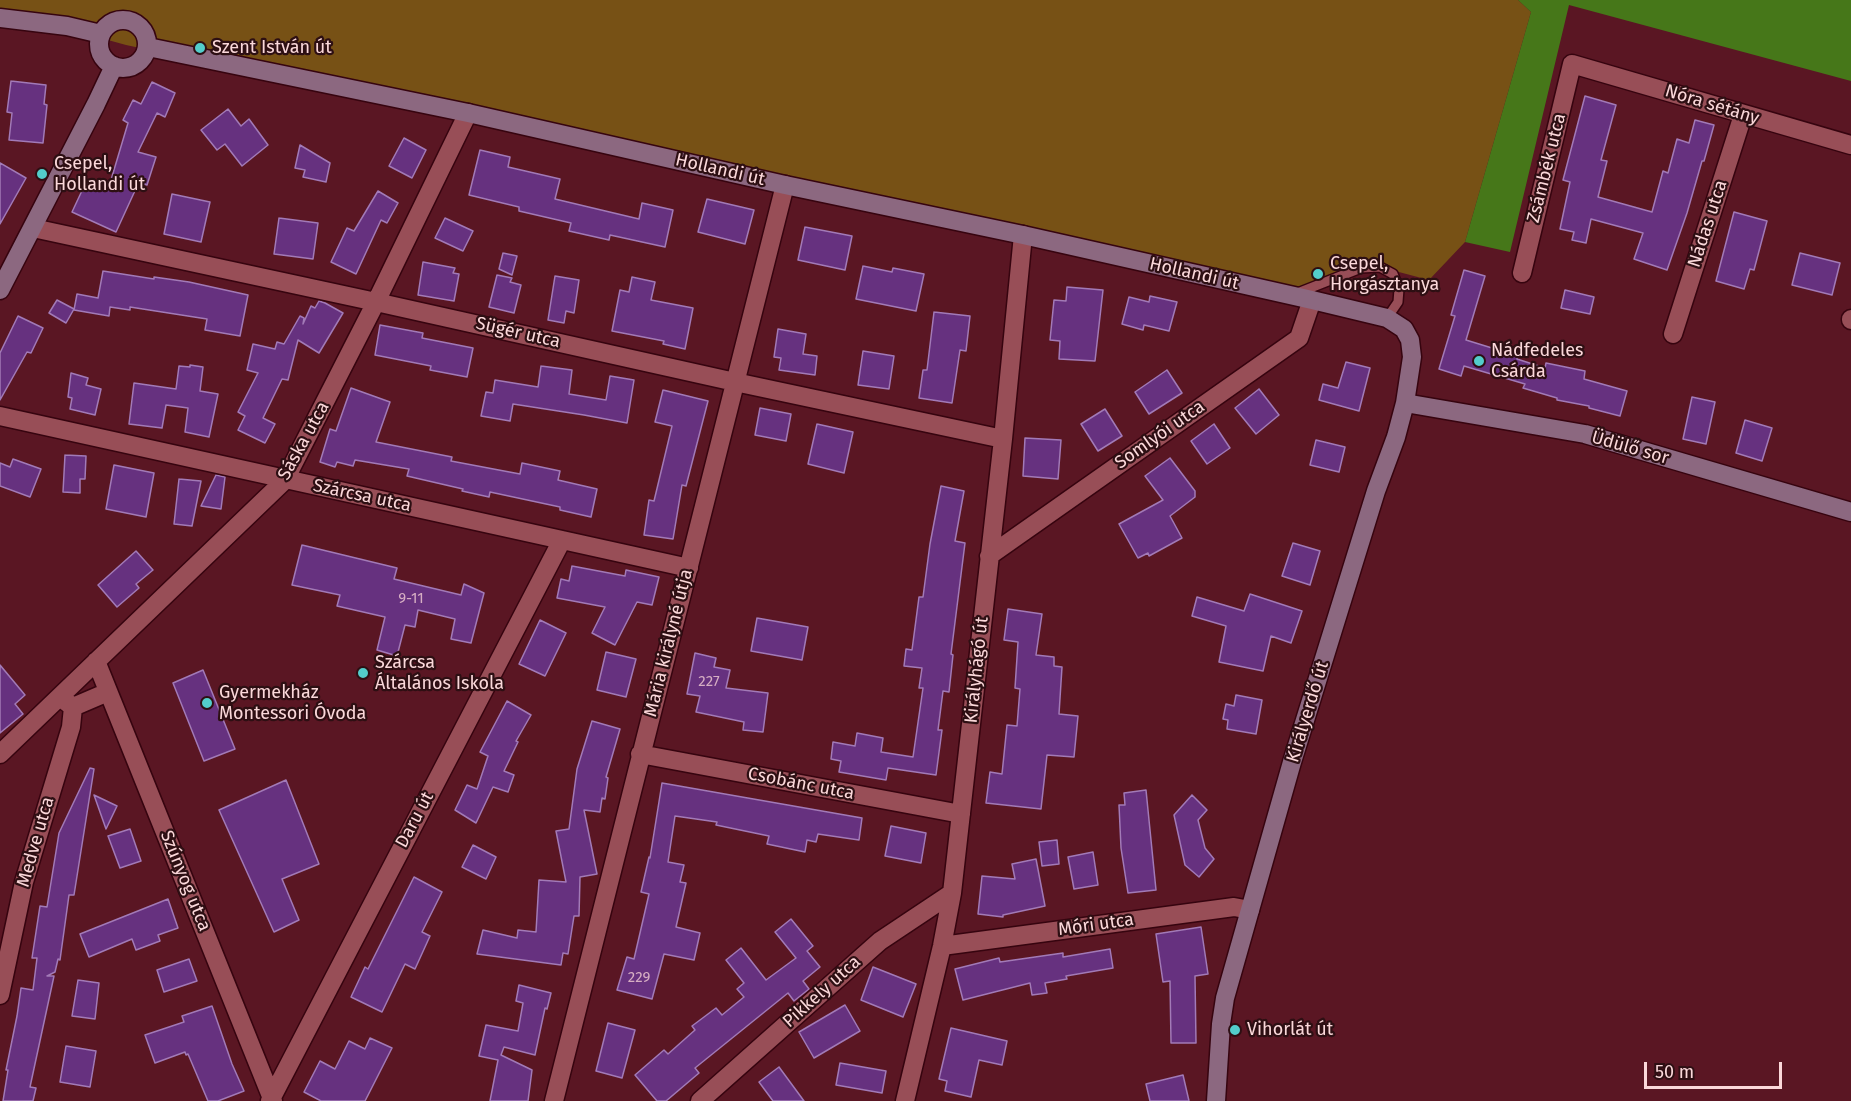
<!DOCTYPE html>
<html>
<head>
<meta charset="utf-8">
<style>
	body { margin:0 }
	#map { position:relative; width:1851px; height:1101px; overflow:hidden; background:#5a1623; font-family:"Fira Sans",sans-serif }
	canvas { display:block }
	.scale { position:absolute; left:1644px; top:1062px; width:138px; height:27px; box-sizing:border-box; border:3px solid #fbd8da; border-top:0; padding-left:8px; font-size:18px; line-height:21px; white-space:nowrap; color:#fbd8da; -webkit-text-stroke:4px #2d0f13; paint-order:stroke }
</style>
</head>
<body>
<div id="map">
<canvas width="1851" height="1101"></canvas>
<div class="scale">50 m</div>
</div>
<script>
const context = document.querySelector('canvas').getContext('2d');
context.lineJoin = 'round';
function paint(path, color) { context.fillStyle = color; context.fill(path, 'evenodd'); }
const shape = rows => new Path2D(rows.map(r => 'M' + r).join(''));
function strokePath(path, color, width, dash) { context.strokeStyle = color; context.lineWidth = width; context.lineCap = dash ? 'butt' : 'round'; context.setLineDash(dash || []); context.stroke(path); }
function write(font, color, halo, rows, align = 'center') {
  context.font = font + ' "Fira Sans",sans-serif'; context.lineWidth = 4.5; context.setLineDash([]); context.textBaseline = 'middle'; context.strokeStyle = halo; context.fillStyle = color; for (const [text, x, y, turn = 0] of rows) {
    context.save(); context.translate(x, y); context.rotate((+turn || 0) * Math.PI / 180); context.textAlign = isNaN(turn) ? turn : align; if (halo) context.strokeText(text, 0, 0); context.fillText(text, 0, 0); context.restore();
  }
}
const green = shape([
	[0,0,1518,0,1531,12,1465,242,1429,280,1380,267,1361,268,1290,295,1023,235,126,45,14,14,0,13]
]);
const water = shape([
	[1518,0,1851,0,1851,81,1569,5,1510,252,1465,242,1531,12]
]);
const building = shape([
	[11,81,46,85,44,104,47,105,43,143,9,140,12,113,7,112,11,81],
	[152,82,175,93,165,117,157,113,138,152,156,157,147,185,139,182,116,232,72,212,87,180,108,190,128,123,123,120,133,100,141,104,152,82],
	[1585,96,1616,105,1601,160,1607,161,1598,197,1652,212,1663,171,1668,173,1677,139,1689,143,1695,120,1714,125,1704,161,1702,161,1687,213,1667,270,1634,259,1643,233,1591,219,1586,243,1572,240,1574,232,1560,229,1570,182,1563,180,1585,96],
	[228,109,241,126,249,119,268,145,242,166,225,144,217,150,201,130,228,109],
	[404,138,426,150,412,178,389,166,404,138],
	[300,145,330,163,326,182,303,177,305,170,295,168,300,145],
	[480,150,510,157,508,167,560,179,555,199,639,219,642,203,673,210,665,247,610,235,609,240,569,231,571,223,519,211,519,207,469,195,480,150],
	[0,163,26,178,0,224,0,163],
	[378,191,398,203,387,223,381,220,356,274,331,262,347,228,354,231,378,191],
	[172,194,210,202,201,242,164,234,172,194],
	[707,199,754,210,745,244,698,232,707,199],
	[1734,212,1767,221,1754,270,1750,269,1744,289,1716,281,1734,212],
	[279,218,318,223,313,259,274,254,279,218],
	[445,218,473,231,463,251,435,238,445,218],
	[805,227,852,236,845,270,798,260,805,227],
	[503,253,517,256,512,275,499,269,503,253],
	[1800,253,1840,263,1832,295,1792,285,1800,253],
	[423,262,455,268,453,273,459,274,454,301,418,295,423,262],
	[863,266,892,272,893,268,924,274,916,311,856,299,863,266],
	[1464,270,1485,276,1466,340,1518,356,1517,359,1545,368,1546,363,1585,371,1584,379,1627,391,1620,416,1589,408,1589,406,1557,400,1557,398,1523,388,1525,384,1464,366,1461,376,1439,369,1455,316,1451,315,1464,270],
	[103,271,154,279,154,277,189,282,248,295,240,336,205,330,207,319,130,307,130,310,110,307,109,316,74,310,77,294,98,298,103,271],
	[497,275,512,278,510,282,521,285,514,313,489,307,497,275],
	[555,276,579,280,574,313,566,311,564,323,548,320,555,276],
	[632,277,655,282,651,300,693,308,685,349,663,344,664,341,612,331,620,290,629,292,632,277],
	[1067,287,1103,290,1095,361,1059,359,1060,341,1050,340,1054,300,1066,301,1067,287],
	[1565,290,1594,297,1590,314,1561,308,1565,290],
	[1150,296,1177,302,1169,331,1144,325,1143,330,1122,324,1129,297,1149,302,1150,296],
	[57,300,74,309,66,323,49,313,57,300],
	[319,301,325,303,343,313,319,353,298,340,288,380,282,379,263,418,275,424,265,443,238,430,245,416,238,412,258,373,247,370,253,344,275,349,277,342,284,344,300,316,304,318,303,324,311,306,315,308,319,301],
	[934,312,970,316,966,351,960,350,952,403,919,398,923,370,927,370,934,312],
	[18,316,43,328,31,353,27,352,0,400,0,353,18,316],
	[380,325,423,333,422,338,473,348,467,377,430,370,431,366,375,355,380,325],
	[778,329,806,334,803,354,817,356,815,375,779,370,781,358,774,357,778,329],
	[863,351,894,356,889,389,858,385,863,351],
	[1346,362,1370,368,1359,411,1319,400,1323,384,1338,388,1346,362],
	[190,365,203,367,200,391,218,394,209,437,185,432,188,408,166,405,162,428,129,424,134,383,176,389,179,366,190,367,190,365],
	[541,366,572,370,569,394,606,400,610,376,634,380,627,423,584,415,513,404,510,421,481,416,486,392,493,393,495,380,538,387,541,366],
	[1167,370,1182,393,1149,414,1135,392,1167,370],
	[71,373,88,378,86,385,101,389,95,415,70,409,72,398,68,397,71,373],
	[351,388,390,402,376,442,452,457,451,461,520,474,522,463,560,471,558,480,597,489,591,517,560,510,560,507,490,492,489,497,462,491,463,489,407,476,409,469,355,460,353,466,337,462,335,467,320,462,330,429,336,431,351,388],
	[1259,389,1279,415,1256,434,1235,408,1259,389],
	[663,390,708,401,686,486,682,485,673,539,644,535,649,500,654,501,672,426,655,422,663,390],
	[1692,397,1715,402,1706,444,1683,439,1692,397],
	[760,408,791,414,786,441,755,435,760,408],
	[1105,409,1122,436,1098,451,1081,424,1105,409],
	[1745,420,1772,428,1762,461,1736,453,1745,420],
	[817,424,853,432,844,473,808,464,817,424],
	[1214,424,1230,448,1207,464,1191,441,1214,424],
	[1025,438,1061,440,1058,479,1023,476,1025,438],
	[1316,440,1345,447,1339,472,1310,465,1316,440],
	[65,455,86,456,85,479,80,479,80,493,63,492,65,455],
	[1170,458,1195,491,1195,497,1170,516,1182,538,1149,556,1148,553,1138,558,1119,524,1163,500,1145,476,1170,458],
	[13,459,41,469,30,497,0,486,0,463,10,467,13,459],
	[114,465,154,473,146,517,106,509,114,465],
	[216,475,225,477,221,509,201,506,216,475],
	[179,479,201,481,192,526,174,524,179,479],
	[941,486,964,491,955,541,965,543,951,654,953,655,949,692,943,691,938,730,942,730,936,775,888,768,886,780,839,772,841,761,831,759,833,742,855,746,857,733,883,738,881,752,913,757,923,688,919,688,922,668,904,666,906,649,912,650,919,597,923,597,930,544,941,486],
	[1293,543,1320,551,1310,585,1282,576,1293,543],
	[302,545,397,568,394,579,461,595,464,584,484,593,471,643,451,639,455,619,418,610,415,627,405,625,397,656,377,650,385,617,337,606,340,595,292,585,302,545],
	[136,551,153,570,136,584,139,588,117,607,98,585,136,551],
	[572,566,625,576,626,570,659,577,652,605,637,602,615,645,592,633,605,607,557,598,561,579,569,581,572,566],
	[1250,594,1302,611,1291,643,1271,636,1263,671,1219,662,1226,626,1192,616,1197,597,1244,611,1250,594],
	[1008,609,1042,614,1036,655,1054,657,1054,666,1062,667,1059,714,1078,716,1074,757,1047,755,1041,809,986,803,990,772,1002,774,1007,725,1017,726,1020,689,1015,688,1018,642,1004,640,1008,609],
	[757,618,808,627,802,660,751,651,757,618],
	[540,620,566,633,545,676,519,664,540,620],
	[606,652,636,659,626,697,597,690,606,652],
	[695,653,716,658,714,667,730,670,726,688,768,693,763,732,743,730,744,722,696,712,700,696,687,694,695,653],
	[0,665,25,695,15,704,23,714,0,733,0,665],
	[203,670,235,749,204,761,173,683,203,670],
	[1236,695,1262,700,1256,734,1227,729,1228,720,1223,719,1226,704,1234,706,1236,695],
	[507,701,531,715,516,741,518,742,504,771,514,775,508,792,493,787,476,823,455,810,467,785,477,789,488,756,480,752,507,701],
	[592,721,620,729,606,777,608,778,605,799,602,798,600,812,584,810,597,874,580,877,579,916,574,916,568,954,563,953,561,965,477,954,483,930,517,938,518,930,536,932,539,880,566,882,556,831,569,829,577,769,592,721],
	[90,768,94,769,74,895,69,895,60,960,58,959,55,972,47,976,54,976,30,1087,36,1088,33,1101,3,1101,8,1070,6,1070,17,1016,21,988,33,990,37,958,32,958,40,906,47,907,59,833,90,768],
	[286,780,319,864,282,879,299,920,274,932,219,810,286,780],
	[662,783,862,818,859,840,818,834,816,842,807,840,805,852,767,844,769,836,716,825,717,822,675,816,668,862,684,865,680,882,686,883,676,927,700,933,694,960,664,954,652,999,617,990,627,957,634,959,649,894,641,892,649,857,650,858,662,783],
	[1146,790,1156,890,1128,893,1121,848,1119,805,1125,805,1124,793,1146,790],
	[94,795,117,806,106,829,94,795],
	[1192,795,1207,810,1198,820,1205,848,1214,859,1199,877,1185,865,1174,815,1192,795],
	[891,826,926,833,921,863,885,856,891,826],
	[130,829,141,861,120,868,108,836,130,829],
	[1057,840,1059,864,1042,866,1039,842,1057,840],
	[473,845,496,857,486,879,462,867,473,845],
	[1093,852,1098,885,1074,889,1068,857,1093,852],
	[1036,859,1045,906,1003,915,1003,917,978,914,982,876,1015,879,1012,864,1036,859],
	[414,877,442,892,422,932,430,936,415,969,405,964,382,1012,351,997,365,967,368,969,414,877],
	[168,899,178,928,158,935,160,941,136,950,132,939,89,957,80,934,168,899],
	[791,919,813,946,807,951,820,967,803,981,809,989,794,1001,788,993,695,1068,699,1073,666,1101,657,1101,635,1075,664,1050,668,1054,695,1030,692,1026,716,1008,722,1015,744,997,737,989,744,983,726,960,741,948,766,980,796,958,775,932,791,919],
	[1201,927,1208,974,1195,976,1196,1043,1171,1043,1170,981,1163,982,1156,934,1201,927],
	[1110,949,1113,968,1066,976,1067,979,1045,983,1047,993,1032,995,1030,983,963,1000,955,969,999,958,1000,962,1063,953,1063,957,1110,949],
	[189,959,197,981,164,992,157,970,189,959],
	[873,967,916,984,903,1017,861,1000,873,967],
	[78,980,99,983,95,1019,72,1016,78,980],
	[519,985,551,993,547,1009,545,1008,535,1055,504,1047,501,1055,532,1070,528,1101,490,1101,498,1060,479,1056,486,1025,518,1031,523,1003,516,1001,519,985],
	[845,1005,860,1031,814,1058,799,1032,845,1005],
	[212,1006,232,1064,244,1091,218,1101,208,1101,188,1054,186,1055,185,1052,155,1063,145,1035,184,1022,182,1016,212,1006],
	[608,1023,635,1030,622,1078,596,1071,608,1023],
	[951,1028,1007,1041,1002,1065,979,1060,971,1097,945,1091,947,1081,939,1079,951,1028],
	[370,1038,392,1048,365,1101,321,1101,304,1092,320,1061,335,1069,349,1041,365,1049,370,1038],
	[66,1046,96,1051,90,1087,60,1082,66,1046],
	[840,1063,886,1071,882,1093,836,1085,840,1063],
	[779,1067,804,1101,773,1101,759,1082,779,1067],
	[1183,1075,1189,1101,1150,1101,1146,1084,1183,1075]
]);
const lane = shape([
	[1295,294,1361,268,1380,267,1393,274,1399,289,1398,302,1387,318]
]);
const street = shape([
	[33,228,376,302,735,382,1003,439],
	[1522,273,1572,64,1851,145],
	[1851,320,1851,319],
	[1673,334,1743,115],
	[0,416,689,568],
	[989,556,1299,338,1312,300],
	[96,661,273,1101],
	[73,707,108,692],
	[0,754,285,480,376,302,468,113],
	[640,754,961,814],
	[942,946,1234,907,1250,910],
	[0,995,24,882,71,727,73,707,60,697],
	[270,1101,562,540],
	[554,1101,785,185],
	[700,1101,880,941,952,893],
	[905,1101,942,946,952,893,1003,439,1023,235]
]);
const secondary = shape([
	[0,18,67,26,101,34],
	'99 44a24 24 0 1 1 48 0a24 24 0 1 1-48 0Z',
	[148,47,468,113,785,185,1023,235,1312,300,1387,318,1404,329,1410,340,1412,357,1405,403,1396,437,1376,491,1292,762,1225,998,1221,1024,1216,1101],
	[0,290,96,104,114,66],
	[1405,403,1585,434,1851,512]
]);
const markers = [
	[200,48,6,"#53cdcb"],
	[42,174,6,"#53cdcb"],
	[1318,274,6,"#53cdcb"],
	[1479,361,6,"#53cdcb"],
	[363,673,6,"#53cdcb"],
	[207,703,6,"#53cdcb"],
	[1235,1030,6,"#53cdcb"]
];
const numberNames = [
	["9-11",411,599],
	["227",709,682],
	["229",639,978]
];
const poiNames = [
	["Szent István út",212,48],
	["Csepel,",54,164],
	["Hollandi út",54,185],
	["Csepel,",1330,264],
	["Horgásztanya",1330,285],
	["Nádfedeles",1491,351],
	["Csárda",1491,372],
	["Szárcsa",375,663],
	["Általános Iskola",375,684],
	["Gyermekház",219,693],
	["Montessori Óvoda",219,714],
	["Vihorlát út",1247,1030]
];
const streetNames = [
	["Nóra sétány",1712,105,17],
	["Zsámbék utca",1547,168,-76],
	["Hollandi út",720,170,13],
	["Nádas utca",1708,224,-72],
	["Hollandi út",1194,274,13],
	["Sügér utca",518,333,13],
	["Somlyói utca",1160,435,-35],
	["Sáska utca",304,441,-61],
	["Üdülő sor",1630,448,16],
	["Szárcsa utca",362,496,12],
	["Mária királyné útja",669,643,-76],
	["Királyhágó út",977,670,-84],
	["Királyerdő út",1308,712,-73],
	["Csobánc utca",801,784,11],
	["Daru út",415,820,-62],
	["Medve utca",36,842,-74],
	["Szúnyog utca",185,881,68],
	["Móri utca",1096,925,-8],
	["Pikkely utca",822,992,-42]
];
paint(green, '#775115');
paint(water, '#467719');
paint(building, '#66317f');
strokePath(building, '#a27ab7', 1.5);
strokePath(lane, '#36040f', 12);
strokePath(street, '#36040f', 21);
strokePath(secondary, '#36040f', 21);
strokePath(lane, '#984e57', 9);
strokePath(street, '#984e57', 18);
strokePath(secondary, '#8c6880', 18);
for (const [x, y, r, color] of markers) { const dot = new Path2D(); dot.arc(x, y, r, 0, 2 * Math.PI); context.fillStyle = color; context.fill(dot); strokePath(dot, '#2d0f13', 2); }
write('15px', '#d6aec3', null, numberNames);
write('18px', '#fbd8da', '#2d0f13', poiNames, 'left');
write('18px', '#fbd8da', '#2d0f13', streetNames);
</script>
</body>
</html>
